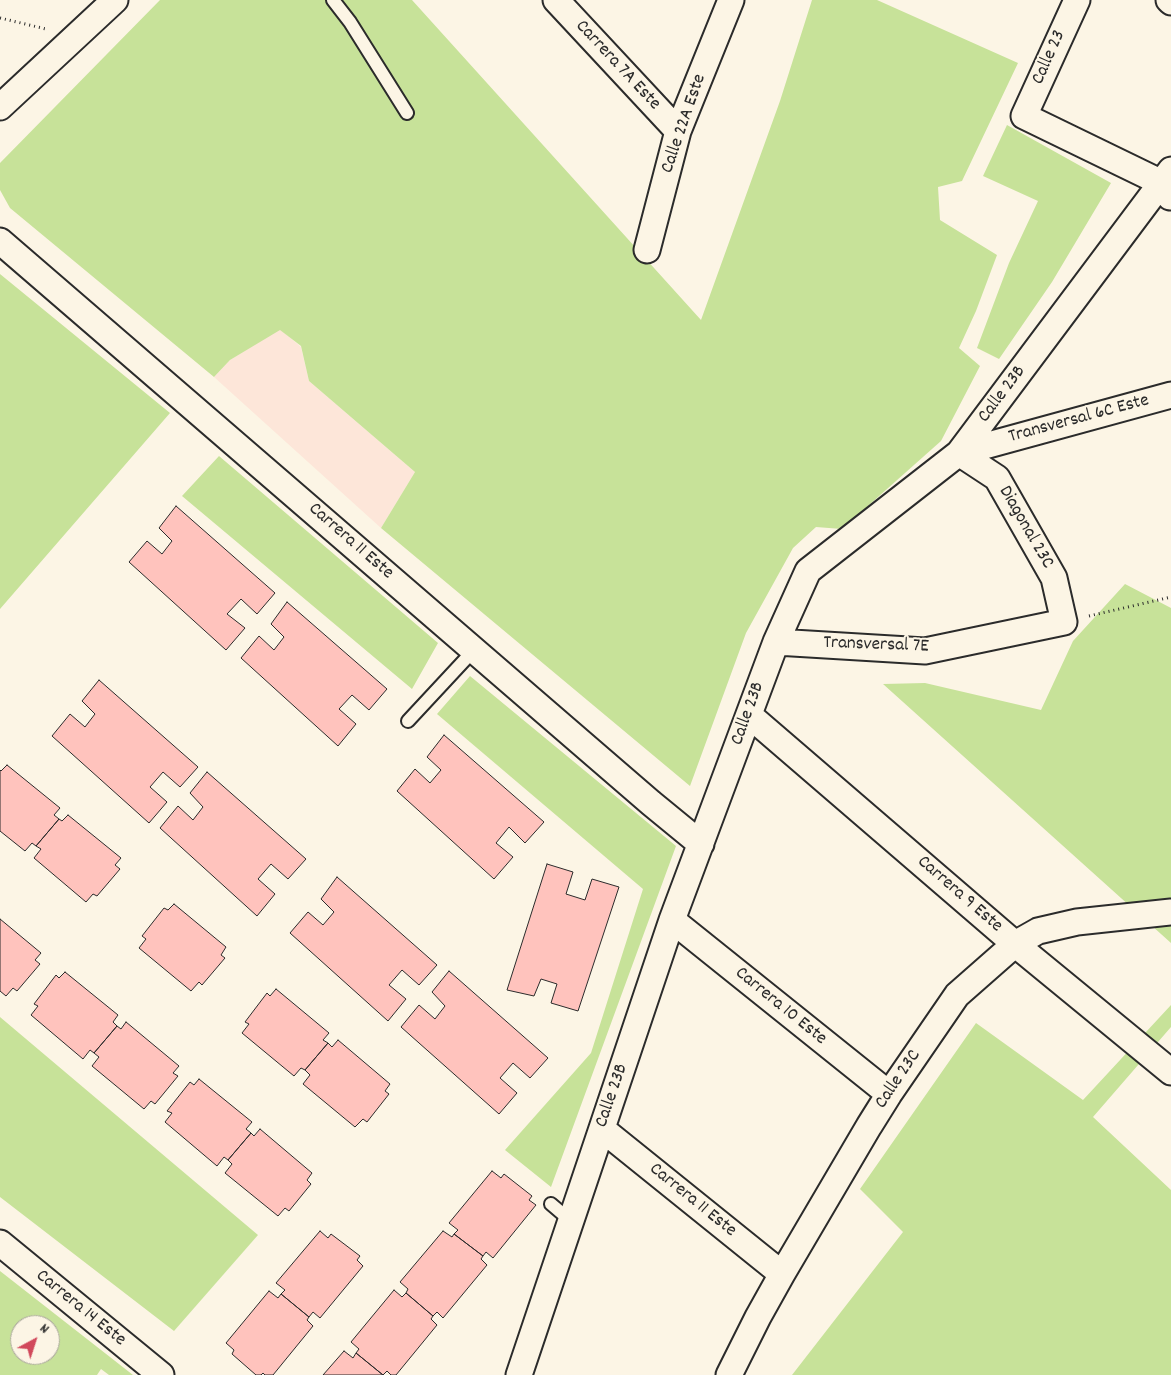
<!DOCTYPE html>
<style>
body{margin:0}
#map{position:relative;width:1171px;height:1375px;overflow:hidden;background:#fcf5e5;font-family:Dekko,sans-serif}
canvas{display:block}
.north{position:absolute;left:10px;top:1315px;width:50px;height:50px;box-sizing:border-box;background:#fcf5e5;border:1px solid #a8a49b;border-radius:50%;rotate:40deg;font-size:14px;font-weight:700;line-height:20px;text-align:center;color:#2b2b2b}
.north::after{content:'';display:block;margin:auto;width:18px;height:22px;background:#d1495b;clip-path:polygon(50% 0,100% 100%,50% 72%,0 100%)}
</style>
<div id="map">
<canvas width="1171" height="1375"></canvas>
<div class="north">N</div>
</div>
<script>
const ctx = document.querySelector('canvas').getContext('2d');
ctx.lineJoin = 'round';
function fillPath(path, color) { ctx.fillStyle = color; ctx.fill(path, 'evenodd'); }
const poly = rows => new Path2D(rows.map(r => 'M' + r).join(''));
function strokePath(path, color, width, dash) { ctx.strokeStyle = color; ctx.lineWidth = width; ctx.lineCap = dash ? 'butt' : 'round'; ctx.setLineDash(dash || []); ctx.stroke(path); }
function write(font, color, halo, rows, align = 'center') {
  ctx.font = font + ' Dekko,sans-serif'; ctx.lineWidth = 4; ctx.setLineDash([]); ctx.textBaseline = 'middle'; ctx.strokeStyle = halo; ctx.fillStyle = color; for (const [text, x, y, turn = 0] of rows) {
    ctx.save(); ctx.translate(x, y); ctx.rotate((+turn || 0) * Math.PI / 180); ctx.textAlign = isNaN(turn) ? turn : align; if (halo) ctx.strokeText(text, 0, 0); ctx.fillText(text, 0, 0); ctx.restore();
  }
}
const built = poly([
 [280,329,301,347,309,381,415,472,381,528,214,377,230,360]
]);
const green = poly([
 [160,0,412,0,701,320,780,101,812,0,877,0,1018,63,962,181,938,187,940,220,997,255,976,311,959,348,980,366,941,441,842,529,816,527,793,548,746,633,690,786,381,528,415,472,309,381,301,346,280,330,230,360,214,377,10,208,0,190,0,163],
 [1007,125,1111,183,1052,282,999,359,977,348,1009,263,1038,201,983,176],
 [0,274,170,413,0,609],
 [219,456,438,643,412,689,182,496],
 [1125,584,1171,608,1171,943,883,684,925,683,1041,710,1073,641],
 [470,676,676,846,551,1187,505,1150,591,1053,643,889,437,714],
 [1171,1005,1171,1027,1093,1117,1171,1190,1171,1375,792,1375,903,1232,860,1189,976,1023,1083,1100],
 [0,1017,258,1235,174,1331,0,1197],
 [0,1271,133,1375,109,1375,101,1369,97,1375,0,1375],
 [20,1325,50,1325,50,1355,20,1355]
]);
const building = poly([
 [176,506,275,593,257,614,241,599,227,614,245,628,226,650,129,562,147,541,162,554,172,541,159,528,176,506],
 [287,602,387,689,369,710,352,695,339,709,356,724,338,746,241,658,259,636,274,650,284,637,271,624,287,602],
 [99,680,198,767,180,787,163,772,150,787,167,802,149,823,52,736,70,714,85,727,95,714,82,701,99,680],
 [444,735,544,822,525,843,509,827,496,843,513,857,494,879,397,791,415,769,430,783,441,770,427,757,444,735],
 [7,765,60,808,54,815,59,819,36,846,32,843,25,851,0,831,0,770,1,771,7,765],
 [207,772,306,859,288,879,271,864,258,879,275,894,257,916,160,828,178,806,193,820,203,807,190,793,207,772],
 [68,815,121,858,115,865,120,869,97,896,93,894,86,902,34,858,41,849,36,846,59,819,62,821,68,815],
 [547,864,573,872,566,894,585,900,592,879,619,887,578,1011,551,1003,557,984,541,979,534,996,507,990,547,864],
 [337,877,437,965,419,985,402,970,389,985,406,999,388,1021,290,933,308,912,323,925,334,912,321,899,337,877],
 [174,904,226,947,221,955,225,958,202,985,199,982,191,991,139,948,146,939,142,936,164,908,168,910,174,904],
 [0,919,41,953,35,960,40,964,17,991,13,988,6,996,0,991,0,919],
 [449,971,548,1058,530,1078,513,1063,500,1078,517,1093,499,1114,401,1027,419,1005,435,1019,445,1006,432,992,449,971],
 [65,972,118,1015,113,1022,117,1026,94,1053,90,1050,83,1059,31,1015,38,1006,34,1004,56,975,59,978,65,972],
 [276,989,329,1033,323,1040,328,1043,305,1070,301,1068,294,1076,242,1033,249,1024,245,1022,267,993,270,996,276,989],
 [126,1022,179,1066,173,1073,178,1076,155,1104,151,1101,144,1109,92,1066,99,1057,94,1053,117,1026,121,1029,126,1022],
 [338,1040,390,1084,385,1091,389,1094,367,1122,363,1119,355,1127,303,1084,310,1075,305,1070,328,1043,332,1047,338,1040],
 [199,1079,252,1122,246,1129,251,1133,228,1160,224,1157,217,1166,165,1122,172,1113,167,1111,190,1082,194,1085,199,1079],
 [260,1129,312,1173,307,1180,311,1184,289,1211,285,1208,278,1216,225,1173,232,1164,228,1160,251,1133,254,1136,260,1129],
 [492,1171,501,1178,504,1174,532,1196,529,1200,536,1205,493,1258,486,1252,483,1256,454,1234,458,1230,449,1223,492,1171],
 [320,1231,328,1238,331,1234,360,1256,357,1260,363,1266,320,1318,313,1312,309,1317,281,1294,285,1290,276,1283,320,1231],
 [443,1231,452,1237,454,1234,483,1256,481,1259,487,1265,443,1318,437,1312,433,1316,406,1293,408,1289,400,1282,443,1231],
 [394,1290,402,1297,406,1293,433,1316,431,1319,437,1325,396,1375,391,1375,387,1371,383,1375,356,1353,359,1349,351,1342,394,1290],
 [269,1291,278,1298,281,1294,309,1317,307,1320,313,1326,273,1375,265,1375,263,1373,261,1375,256,1375,232,1354,234,1350,226,1343,269,1291],
 [344,1351,353,1358,356,1353,383,1375,323,1375,344,1351]
]);
const path = poly([
 [0,18,46,29],
 [1089,616,1171,597]
]);
const service = poly([
 [333,0,350,22,407,113],
 [408,721,474,650],
 [551,1204,571,1221]
]);
const minor = poly([
 [556,0,678,131],
 [1077,0,1024,116,1162,183,1170,197],
 [1169,0,1171,2],
 [0,107,115,0],
 [0,241,651,803,701,844],
 [647,250,678,131,731,0],
 [959,453,1171,395],
 [776,642,925,651,1064,622,1054,578,997,478,959,453],
 [749,715,1015,944,1171,1072],
 [672,920,889,1094],
 [602,1129,782,1274],
 [0,1243,161,1375],
 [519,1375,672,920,776,642,808,571,959,453,1171,170],
 [729,1375,758,1317,782,1274,869,1126,889,1094,957,995,1015,944,1038,931,1077,922,1171,912]
]);
const streetNames = [
 ["Calle 23",1050,58,-66],
 ["Carrera 7A Este",617,66,47],
 ["Calle 22A Este",685,124,-71],
 ["Calle 23B",1003,395,-53],
 ["Transversal 6C Este",1079,420,-15],
 ["Diagonal 23C",1025,528,60],
 ["Carrera 11 Este",350,542,41],
 ["Transversal 7E",876,646,2],
 ["Calle 23B",749,714,-70],
 ["Carrera 9 Este",959,895,41],
 ["Carrera 10 Este",780,1007,39],
 ["Calle 23C",899,1080,-56],
 ["Calle 23B",613,1096,-71],
 ["Carrera 11 Este",692,1201,39],
 ["Carrera 14 Este",80,1309,39]
];
fillPath(built, '#fde6d9');
fillPath(green, '#c7e299');
fillPath(building, '#ffc3bd');
strokePath(building, '#2b2b2b', 1);
strokePath(service, '#2b2b2b', 16);
strokePath(minor, '#2b2b2b', 29);
strokePath(path, '#2b2b2b', 3, [1, 4]);
strokePath(service, '#fcf5e5', 12);
strokePath(minor, '#fcf5e5', 25);
write('19px', '#2b2b2b', '#fcf5e5', streetNames);
</script>
